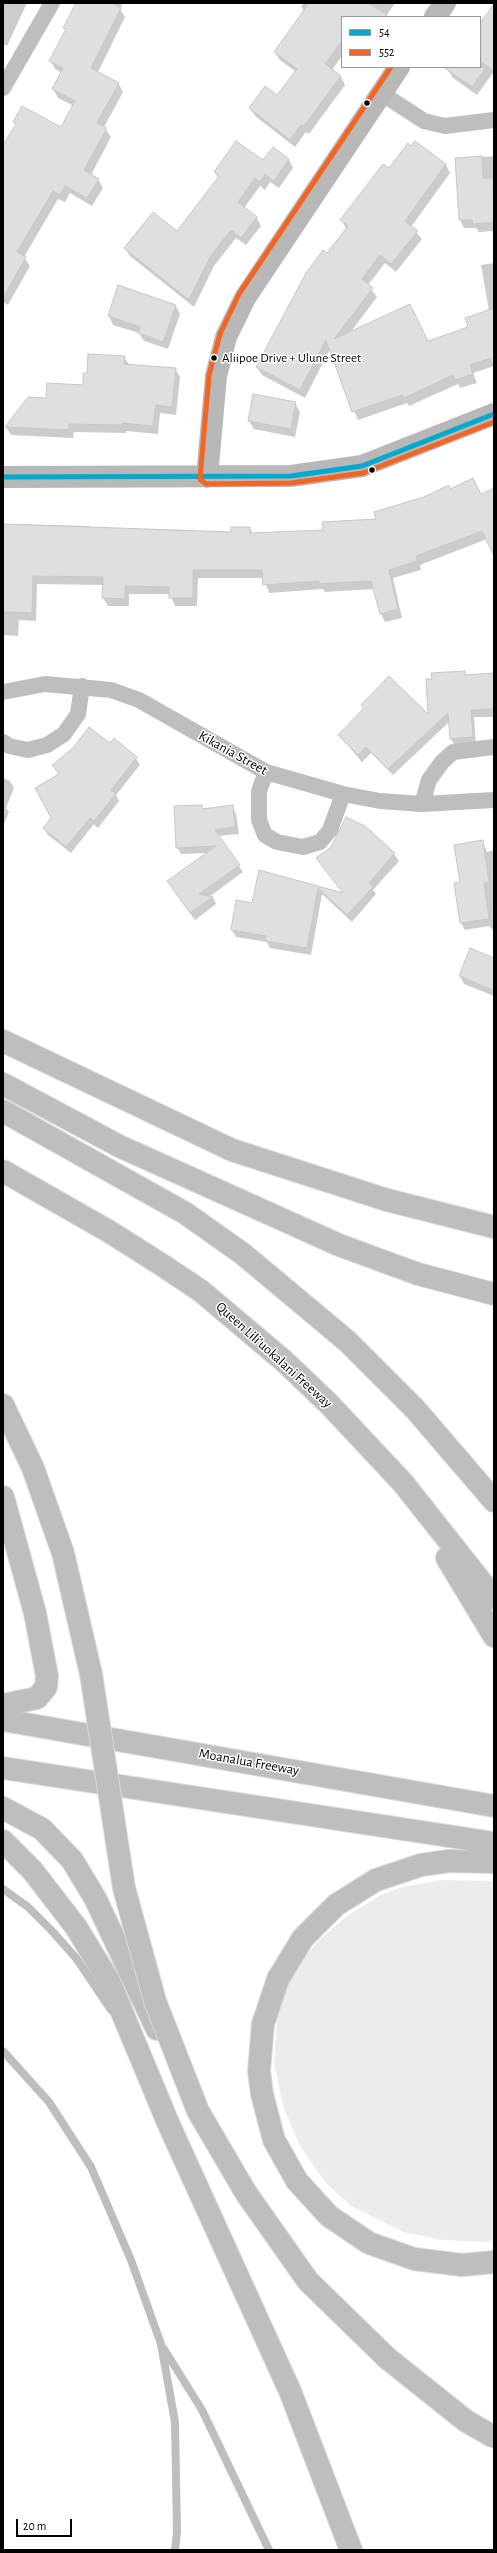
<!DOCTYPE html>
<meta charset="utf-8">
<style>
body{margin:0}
#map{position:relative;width:497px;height:2553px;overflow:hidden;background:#fff;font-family:"Alegreya Sans",sans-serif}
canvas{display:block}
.frame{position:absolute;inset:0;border:4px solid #000;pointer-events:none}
.legend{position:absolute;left:341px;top:16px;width:140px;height:52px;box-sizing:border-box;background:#fff;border:1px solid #999;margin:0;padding:5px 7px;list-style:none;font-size:12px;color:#000}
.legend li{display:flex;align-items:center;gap:8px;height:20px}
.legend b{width:20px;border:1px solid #999}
.scale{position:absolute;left:16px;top:2519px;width:56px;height:18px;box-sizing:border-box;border:2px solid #000;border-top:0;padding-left:5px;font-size:12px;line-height:14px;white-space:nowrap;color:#000;-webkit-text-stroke:3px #fff;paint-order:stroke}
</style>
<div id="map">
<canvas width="497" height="2553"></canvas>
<div class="frame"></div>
<ul class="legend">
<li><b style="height:5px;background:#00a9ce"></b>54</li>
<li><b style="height:5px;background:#f26522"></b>552</li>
</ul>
<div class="scale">20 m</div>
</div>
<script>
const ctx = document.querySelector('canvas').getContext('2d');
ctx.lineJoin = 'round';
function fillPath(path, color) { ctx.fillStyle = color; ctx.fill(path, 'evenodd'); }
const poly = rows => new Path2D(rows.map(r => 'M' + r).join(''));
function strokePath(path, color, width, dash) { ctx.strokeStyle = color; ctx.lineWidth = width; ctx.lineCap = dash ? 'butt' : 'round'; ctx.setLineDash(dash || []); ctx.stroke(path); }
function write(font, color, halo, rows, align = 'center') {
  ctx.font = font + ' "Alegreya Sans",sans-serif'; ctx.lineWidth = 3; ctx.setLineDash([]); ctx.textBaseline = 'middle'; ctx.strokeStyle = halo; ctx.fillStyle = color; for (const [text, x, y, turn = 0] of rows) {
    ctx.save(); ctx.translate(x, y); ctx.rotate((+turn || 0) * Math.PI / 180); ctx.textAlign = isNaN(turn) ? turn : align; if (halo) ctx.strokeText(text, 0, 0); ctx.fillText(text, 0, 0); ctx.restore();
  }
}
const green = poly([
 [443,1880,494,1881,494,2240,484,2242,443,2240,403,2232,351,2206,326,2183,301,2148,283,2106,274,2063,277,2020,286,1989,299,1964,319,1940,347,1916,379,1896,402,1887]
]);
const shadow = poly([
 [3,3,27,3,7,46,3,44],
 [77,3,123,3,120,9,125,17,98,72,118,83,123,92,104,127,111,137,91,175,98,179,103,188,92,206,70,193,65,202,58,199,24,257,30,266,8,305,3,302,3,147,16,125,14,122,61,128,74,106,58,98,53,89,62,73,55,69,51,61,66,31,65,28],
 [304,3,395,3,386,16,387,17,342,17,342,56,332,70,341,77,345,85,309,134,306,132,295,147,255,116,250,108,277,96,296,72,280,60,275,52,304,11,301,6],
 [494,6,494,75,492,74,477,95,453,78,448,70,450,67,480,67,480,26],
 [415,143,446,165,450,173,411,227,422,239,396,272,385,263,368,285,377,297,350,333,410,305,428,342,469,328,489,311,481,265,494,263,494,344,488,345,494,366,473,373,477,383,460,388,458,384,409,406,407,403,358,420,330,349,305,398,262,375,257,367,327,254,346,229,342,220],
 [273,149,289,160,293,168,279,188,270,182,265,190,260,186,244,208,256,217,261,226,246,245,236,238,214,266,194,307,130,256,125,248,178,233,219,178,215,173,264,162],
 [494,156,494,231,479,232,476,228,464,228,460,220,456,159],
 [119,287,176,306,180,314,168,349,144,341,139,333,113,325,109,316],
 [124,357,129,365,175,369,180,377,176,415,160,413,158,434,126,431,126,433,74,432,73,438,11,435,6,427,47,399,84,386],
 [295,403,300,412,295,437,254,429,249,421],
 [449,487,450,490,481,495,494,489,494,544,487,539,420,565,421,570,393,578,402,618,385,622,381,614,374,589,325,592,323,589,269,593,264,578,198,578,197,606,175,606,170,594,129,594,129,606,108,606,103,598,104,585,37,584,36,621,19,620,18,636,3,635,3,524,89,526,91,529,193,530,195,533,232,533,250,528,253,534,324,531,377,519],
 [464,672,467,676,494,675,494,717,474,717,476,744,455,746,451,739,449,722,393,775,371,753,362,762,339,735,364,709,362,705,429,716],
 [136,758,140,765,116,795,119,801,98,828,94,824,71,853,48,835,44,828,52,818,60,775,53,765],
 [3,778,10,781,14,788,6,808,9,812,3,826],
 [201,806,203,810,232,806,236,814,239,834,218,836,243,872,209,897,213,897,216,904,195,920,172,888,207,853,181,854,177,847],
 [364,827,394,854,399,861,373,890,376,894,352,922,322,894,311,955,270,948,267,942,236,937,232,930,253,904,260,871,344,894],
 [483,842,487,852,494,850,494,931,489,926,465,930,461,923,461,883],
 [494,960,494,996,464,984,460,976]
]);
const building = poly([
 [76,3,112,3,121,8,91,68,119,83,97,123,107,128,84,170,99,179,87,198,65,186,60,195,53,191,17,252,26,257,3,298,3,145,16,124,13,122,22,106,61,127,75,101,52,89,63,68,49,61,66,29,63,28,76,3],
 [309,3,369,3,389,17,342,17,342,41,325,64,341,76,304,126,301,125,290,140,249,108,265,86,277,95,297,69,274,52,309,3],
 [494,4,494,71,480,61,480,23,494,4],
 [443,67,486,67,472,87,443,67],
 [236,141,263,160,273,147,289,159,274,181,265,174,260,182,255,178,238,202,257,217,241,238,231,230,210,257,189,300,124,248,153,212,177,231,219,176,214,172,236,141],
 [415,141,446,164,405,221,418,231,391,264,380,255,362,279,373,288,334,339,410,304,428,341,468,327,465,318,494,308,494,357,470,365,473,374,455,380,453,375,404,398,402,395,352,412,326,340,300,390,256,367,306,273,323,250,327,253,348,226,340,220,383,164,389,168,408,143,411,146,415,141],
 [482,156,483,178,493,178,494,222,473,224,472,220,459,220,455,158,482,156],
 [118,285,176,305,163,342,138,333,140,327,108,316,118,285],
 [88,354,125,356,124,364,176,368,172,407,156,405,153,426,122,423,122,425,69,424,69,430,5,427,28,397,46,398,47,383,83,385,83,373,87,373,88,354],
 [253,394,296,402,291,429,248,421,253,394],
 [473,478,481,494,494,488,494,556,482,531,416,556,417,561,389,570,398,609,380,614,371,581,319,584,319,581,263,585,262,570,193,570,193,598,169,598,169,587,125,586,125,599,102,598,103,577,33,576,32,613,3,612,3,524,231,532,231,527,250,527,250,533,323,530,322,522,376,519,374,512,424,497,449,485,450,489,473,478],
 [465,671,465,675,494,673,494,709,471,710,473,737,450,739,448,713,388,769,366,747,358,755,338,735,364,708,361,705,389,676,428,714,426,679,432,679,431,673,465,671],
 [89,727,110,743,114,738,137,757,111,790,116,794,94,821,90,818,66,847,43,828,51,818,35,788,59,774,52,765,73,748,89,727],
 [202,805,202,809,233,805,235,827,215,830,240,865,199,894,213,897,190,913,167,881,216,846,176,848,174,806,202,805],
 [346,817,365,826,395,853,369,883,373,887,347,915,318,888,307,948,265,941,266,936,231,930,236,900,252,903,259,870,343,893,316,858,331,847,346,817],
 [483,840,489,882,484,883,489,919,460,923,454,883,460,882,454,845,483,840],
 [470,948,494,958,494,991,459,976,470,948]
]);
const lane = poly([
 [3,1889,28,1907,53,1932,76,1958,111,2010],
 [3,2051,49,2102,91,2167,131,2260,161,2344,175,2422,177,2532,175,2550],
 [164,2349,202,2410,269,2550]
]);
const street = poly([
 [3,88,52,3],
 [381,93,424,121,445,126,494,120],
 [3,692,45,684,111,690,139,700,266,772,343,794,380,801,422,804,494,800],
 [3,742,9,746,28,750,47,745,64,734,78,714,82,686],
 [266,772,259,791,259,820,265,835,277,842,303,847,320,842,330,830,343,794],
 [422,804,429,780,442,762,453,752,494,747]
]);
const secondary = poly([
 [435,17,445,3],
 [3,477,291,476,362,466,494,414],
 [207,477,216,376,226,337,245,298,399,67]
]);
const highway = poly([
 [3,1041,232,1150,387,1200,494,1227],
 [3,1084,119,1146,339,1245,418,1274,494,1294],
 [3,1111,185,1213,243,1254,347,1341,415,1409,494,1501],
 [3,1171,110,1232,162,1265,201,1291,284,1361,329,1404,403,1483,494,1598],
 [3,1405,33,1468,63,1553,91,1674],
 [3,1497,35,1613,47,1676,46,1687,37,1698,3,1705],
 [447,1558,494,1636],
 [3,1720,494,1806],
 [3,1768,494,1843],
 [3,1808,42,1829,72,1860,95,1898,157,2029],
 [3,1841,32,1870,76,1927,109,1981,169,2125,290,2391,351,2550],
 [494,1862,449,1861,421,1865,376,1880,336,1905,303,1938,278,1979,263,2024,259,2071,262,2094,274,2140,297,2181,329,2216,369,2243,414,2259,462,2265,494,2262]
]);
const highwayBridge = poly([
 [91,1674,124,1888,155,2001,198,2111,246,2193,308,2281,387,2358,466,2421,494,2437]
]);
const bus1 = poly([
 [3,477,291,476,362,466,494,414]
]);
const bus2 = poly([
 [391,67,239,294,220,334,209,375,200,479,206,484,291,483,363,473,494,422]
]);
const markers = [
 [367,103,3.5,"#000"],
 [214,358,3.5,"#000"],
 [372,470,3.5,"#000"]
];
const busNames = [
 ["Aliipoe Drive + Ulune Street",222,358]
];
const streetNames = [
 ["Kikania Street",233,753,29],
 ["Queen Liliʻuokalani Freeway",274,1355,42],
 ["Moanalua Freeway",249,1762,10]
];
fillPath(green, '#ececec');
fillPath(shadow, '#0003');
fillPath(building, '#dfdfdf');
strokePath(building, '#c7c7c7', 1);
strokePath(highway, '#dbdbdb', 24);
strokePath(lane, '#bebebe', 8);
strokePath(street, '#bebebe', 16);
strokePath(secondary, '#b8b8b8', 22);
strokePath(highway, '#bebebe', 22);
strokePath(highwayBridge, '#dbdbdb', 24, []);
strokePath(highwayBridge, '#bebebe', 22);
strokePath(bus1, '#00a9ce', 5);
strokePath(bus2, '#f26522', 5);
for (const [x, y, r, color] of markers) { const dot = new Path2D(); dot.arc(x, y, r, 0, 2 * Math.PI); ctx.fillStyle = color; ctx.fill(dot); strokePath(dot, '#fff', 1.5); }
write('13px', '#000', '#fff', busNames, 'left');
write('14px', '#000', '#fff', streetNames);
</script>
